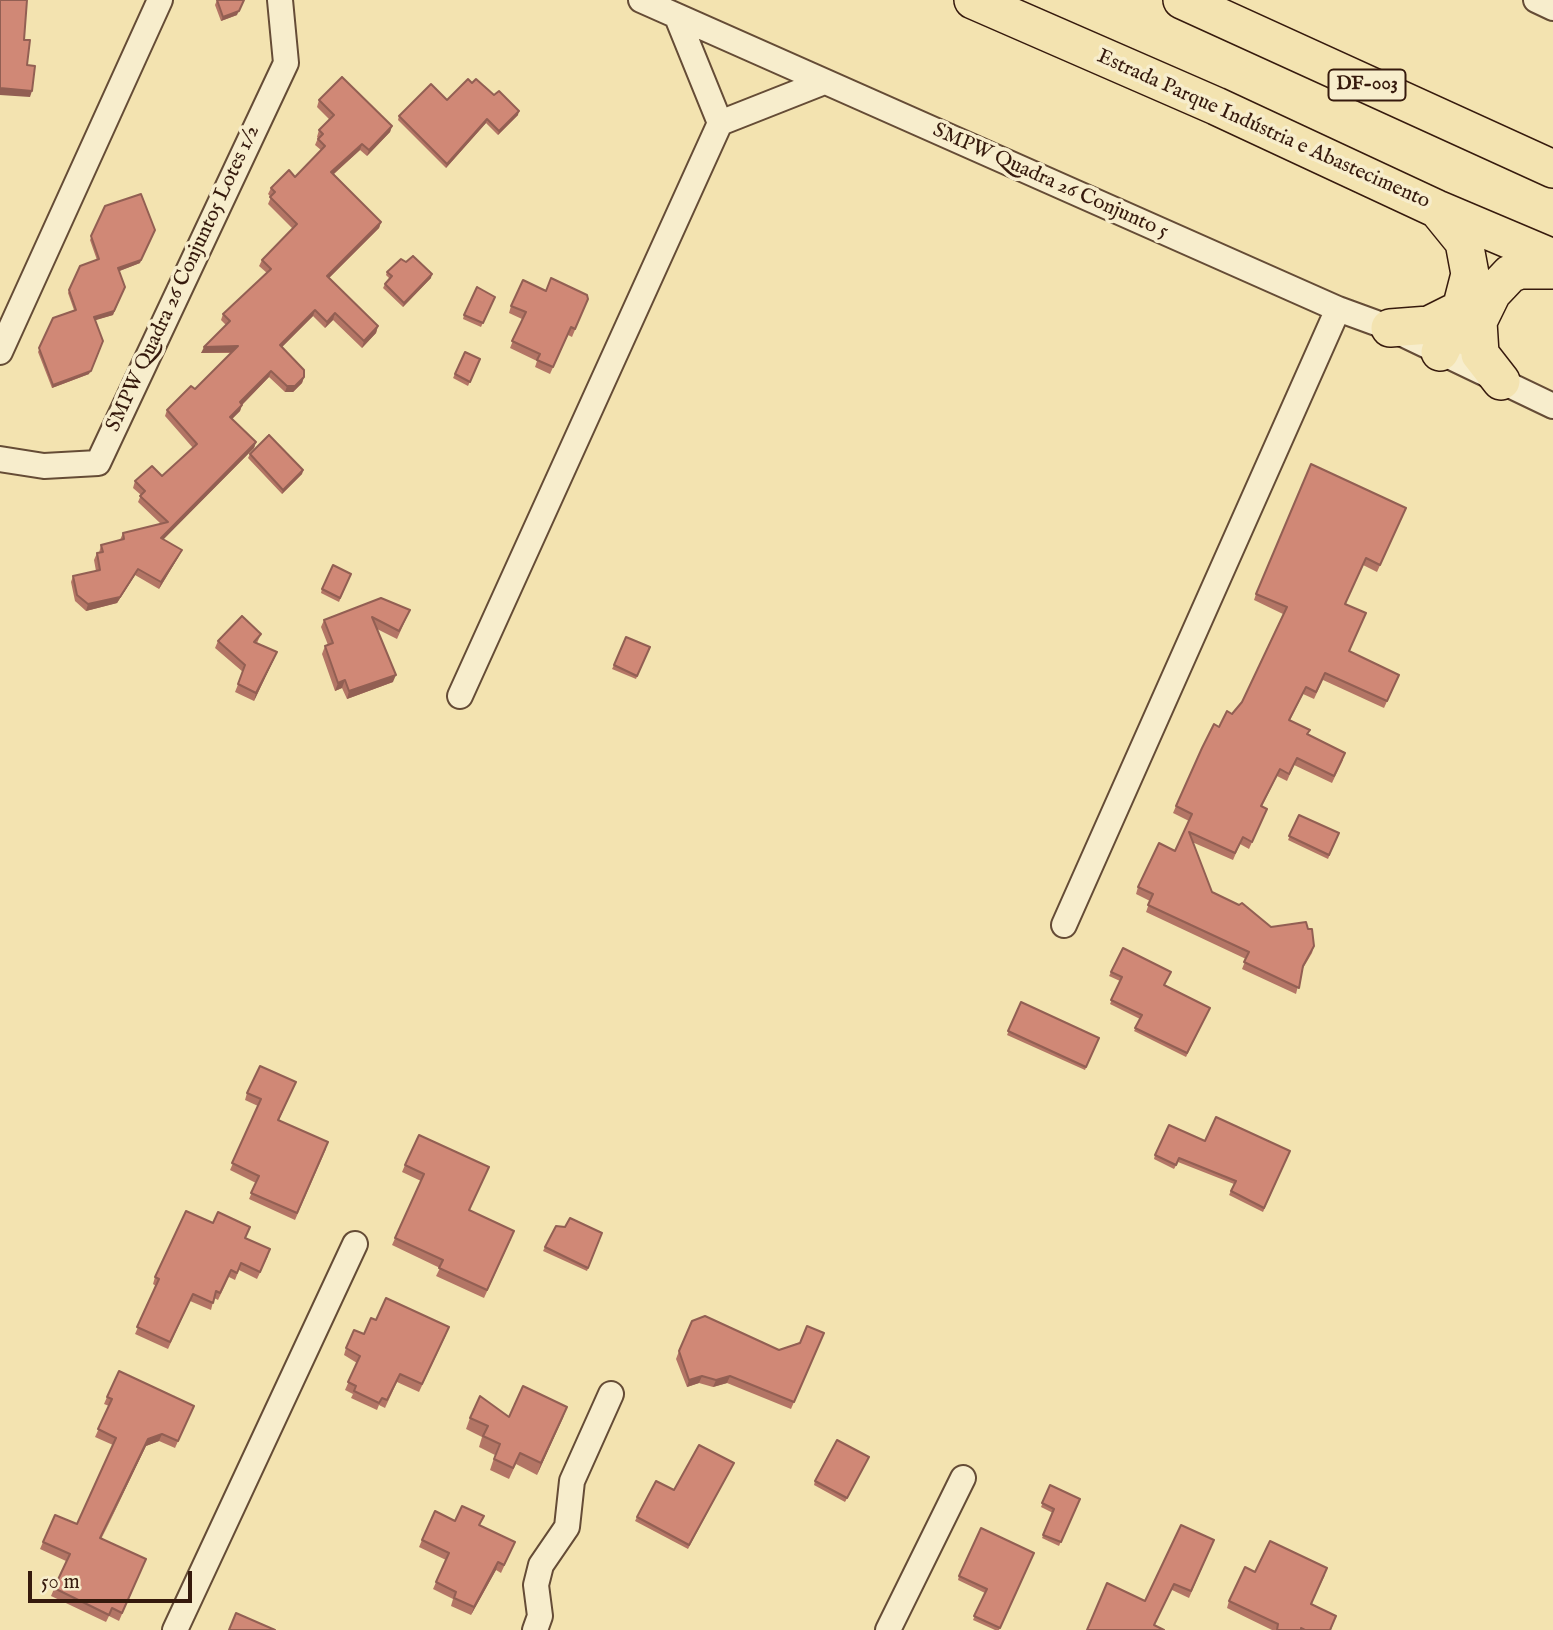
<!DOCTYPE html>
<meta charset="utf-8">
<style>
body{margin:0}
#map{position:relative;width:1553px;height:1630px;overflow:hidden;background:#f3e3b0;font-family:"IM FELL English",serif}
canvas{display:block}
.scale{position:absolute;left:28px;top:1571px;width:164px;height:32px;box-sizing:border-box;border:4px solid #361a0d;border-top:0;padding-left:9px;font-size:21px;line-height:24px;white-space:nowrap;color:#361a0d;-webkit-text-stroke:5px #f7edcc;paint-order:stroke}
</style>
<div id="map">
<canvas width="1553" height="1630"></canvas>
<div class="scale">50 m</div>
</div>
<script>
const ctx = document.querySelector('canvas').getContext('2d');
ctx.lineJoin = 'round';
const poly = rows => new Path2D(rows.map(r => 'M' + r).join(''));
function strokePath(path, color, width, dash) { ctx.strokeStyle = color; ctx.lineWidth = width; ctx.lineCap = dash ? 'butt' : 'round'; ctx.setLineDash(dash || []); ctx.stroke(path); }
function fillPath(path, color) { ctx.fillStyle = color; ctx.fill(path, 'evenodd'); }
function write(font, color, halo, rows, align = 'center') {
  ctx.font = font + ' "IM FELL English",serif'; ctx.lineWidth = 7; ctx.setLineDash([]); ctx.textBaseline = 'middle'; ctx.strokeStyle = halo; ctx.fillStyle = color; for (const [text, x, y, turn = 0] of rows) {
    ctx.save(); ctx.translate(x, y); ctx.rotate((+turn || 0) * Math.PI / 180); ctx.textAlign = isNaN(turn) ? turn : align; if (halo) ctx.strokeText(text, 0, 0); ctx.fillText(text, 0, 0); ctx.restore();
  }
}
const minor = poly([
 [641,0,1338,309,1390,328,1553,406],
 [1536,0,1553,8],
 [677,17,720,123],
 [0,352,160,0],
 [0,459,44,466,98,463,286,63,280,0],
 [460,696,720,123,824,82],
 [1064,925,1338,309],
 [175,1630,355,1244],
 [535,1630,540,1616,536,1585,541,1565,567,1527,572,1481,611,1394],
 [888,1630,963,1478]
]);
const highway = poly([
 [973,0,1216,106,1437,209,1553,258],
 [1182,0,1553,169],
 [1438,210,1464,242,1470,274,1461,309,1440,352],
 [1478,322,1480,354,1501,381],
 [1390,328,1429,325,1461,309],
 [1470,338,1492,293,1510,274,1520,270,1553,270]
]);
const wall = poly([
 [217,0,237,15,221,21,215,5],
 [472,83,494,95,518,115,498,135,486,123,446,168,398,120,399,116,447,100],
 [319,100,392,126,390,132,367,156,360,150,334,174,381,222,379,228,329,278,378,326,376,333,362,348,333,320,325,328,313,316,282,347,304,377,302,383,293,392,285,392,269,377,242,405,240,411,232,419,256,442,254,448,163,539,179,556,159,589,135,575,117,603,86,611,75,601,71,582,73,576,96,571,94,560,97,553,99,553,101,545,120,540,123,533,161,524,138,502,141,495,133,488,135,481,162,476,193,448,165,416,167,410,195,389,232,353,201,353,226,325,221,320,223,314,267,273,259,266,262,260,293,229,268,204,271,197,268,194,271,188,295,177,321,150,315,145,318,138,317,137,319,130,330,120,317,107],
 [105,206,140,263,119,271,113,315,95,320,89,374,52,388,38,352,53,318,74,310,68,293,80,266,97,260,90,240],
 [387,272,431,278,403,307,383,288,385,284,390,279,386,275],
 [546,291,588,299,572,337,568,335,550,374,535,367,537,361,510,348,522,319,509,313,511,306],
 [495,297,481,327,463,319,464,315],
 [465,352,480,359,468,386,453,378],
 [250,454,303,470,302,474,282,494,248,458],
 [1406,508,1377,572,1363,565,1345,604,1366,613,1349,652,1399,675,1384,708,1323,680,1314,699,1303,694,1290,720,1308,735,1343,760,1332,783,1294,765,1287,781,1277,776,1262,806,1267,809,1249,849,1240,844,1233,860,1192,842,1212,892,1271,927,1308,929,1314,946,1312,953,1302,970,1296,994,1242,969,1246,959,1146,912,1150,901,1136,894,1138,887,1175,851,1189,821,1173,813,1176,806,1219,727,1242,702,1283,614,1254,600,1256,594],
 [351,574,339,602,321,593,322,589],
 [410,610,397,639,377,629,393,682,347,699,342,688,335,691,322,654,325,646,328,645,321,627,324,620],
 [261,634,257,643,274,659,254,701,235,692,243,672,215,648,218,641],
 [650,647,636,679,612,669,614,665],
 [1299,815,1339,833,1328,859,1288,840],
 [1111,972,1165,985,1210,1008,1186,1057,1134,1031,1140,1019,1110,1004,1120,981,1109,976],
 [1021,1002,1099,1038,1085,1070,1007,1035],
 [296,1082,279,1120,326,1149,295,1220,249,1199,256,1183,230,1170,258,1106,245,1100,247,1093],
 [1205,1141,1290,1151,1263,1212,1229,1195,1234,1184,1178,1162,1174,1169,1154,1159,1155,1155],
 [405,1165,486,1174,469,1210,511,1239,484,1298,436,1276,440,1268,392,1245,421,1181,402,1172],
 [602,1233,587,1271,543,1251,545,1247],
 [246,1238,268,1256,257,1279,239,1270,235,1280,229,1277,218,1300,214,1298,211,1310,190,1301,168,1349,135,1334,156,1286,153,1284,155,1277],
 [376,1320,446,1335,419,1392,397,1382,385,1408,379,1405,377,1410,351,1398,353,1394,345,1390,357,1363,344,1355,346,1348,364,1334],
 [824,1333,791,1409,727,1383,713,1387,699,1383,687,1387,676,1359,679,1351,779,1350],
 [107,1397,194,1406,175,1448,159,1441,146,1446,101,1539,146,1559,119,1621,109,1616,106,1622,51,1596,66,1561,40,1549,43,1542,77,1524,113,1445,95,1437,109,1406,104,1404],
 [567,1407,537,1475,516,1464,509,1479,490,1470,495,1455,479,1447,482,1437,466,1429,470,1418,509,1417],
 [869,1457,845,1502,814,1485,815,1481],
 [734,1463,688,1549,635,1521,637,1517,674,1490],
 [1050,1485,1080,1499,1059,1546,1042,1538,1053,1513,1041,1507],
 [455,1521,480,1526,512,1549,501,1573,496,1570,471,1615,451,1606,453,1599,433,1589,446,1560,419,1547,422,1540],
 [1214,1540,1189,1598,1172,1590,1087,1630,1145,1601],
 [1034,1553,999,1630,995,1630,973,1620,985,1593,958,1580,959,1576],
 [1255,1572,1325,1575,1311,1604,1336,1616,1331,1630,1272,1630,1227,1608,1229,1601]
]);
const shadedWall = poly([
 [244,0,237,15,221,21,223,17],
 [0,88,32,91,30,97,0,95],
 [519,111,518,115,498,135,499,131],
 [487,119,486,123,446,168,447,164],
 [392,126,390,132,367,156,369,150],
 [362,144,360,150,329,178,331,172],
 [381,222,379,228,325,282,327,276],
 [155,230,140,263,117,272,118,268],
 [432,274,431,278,403,307,404,303],
 [125,287,113,315,93,321,94,317],
 [315,310,313,316,278,351,280,345],
 [335,313,333,320,325,328,327,322],
 [378,326,376,333,362,348,364,341],
 [103,341,89,374,52,388,53,385],
 [238,346,236,352,201,353,204,347],
 [271,371,269,377,238,409,240,402],
 [304,377,302,383,293,392,285,392,287,386],
 [242,405,240,411,228,423,230,417],
 [256,442,254,448,159,544,161,538],
 [303,470,302,474,282,494,283,490],
 [182,550,179,556,159,589,161,582],
 [138,569,135,575,117,603,86,611,88,604],
 [277,652,274,659,254,701,256,693],
 [396,675,393,682,347,699,349,691],
 [345,680,342,688,335,691,338,683],
 [702,1376,699,1383,687,1387,689,1380],
 [730,1376,727,1383,713,1387,716,1380],
 [567,1407,563,1418,537,1475,541,1463],
 [162,1434,159,1441,146,1446,98,1546,148,1439],
 [498,1562,496,1570,471,1615,474,1607]
]);
const building = poly([
 [0,0,27,0,24,40,30,40,27,65,35,66,32,91,0,88,0,0],
 [217,0,244,0,239,11,223,17,217,0],
 [342,77,392,126,369,150,362,144,331,172,381,222,327,276,378,326,364,341,335,313,327,322,315,310,280,345,304,370,304,377,295,386,287,386,271,371,240,402,242,405,230,417,256,442,161,538,182,550,161,582,138,569,120,597,88,604,77,595,73,576,100,570,97,553,103,552,101,545,124,539,123,533,168,522,140,496,145,491,135,481,152,466,162,476,197,444,167,410,191,386,195,389,238,346,204,347,230,321,223,314,271,269,262,260,297,224,270,197,275,192,271,188,289,170,295,177,325,146,318,139,323,134,319,130,334,115,319,100,342,77],
 [468,79,472,83,476,79,494,95,499,91,519,111,499,131,487,119,447,164,399,116,431,84,447,100,468,79],
 [141,194,155,230,141,260,118,268,125,287,114,311,94,317,103,341,91,371,53,385,39,348,53,318,76,310,69,290,80,266,99,259,91,236,105,206,141,194],
 [413,256,432,274,404,303,385,284,392,276,387,272,401,259,406,262,413,256],
 [551,278,587,295,588,299,575,329,571,327,553,367,537,360,540,354,512,341,526,312,511,306,523,280,546,291,551,278],
 [477,287,495,297,483,323,464,315,477,287],
 [465,352,480,359,470,382,455,374,465,352],
 [269,435,303,470,283,490,250,454,269,435],
 [1311,464,1406,508,1380,565,1366,558,1345,604,1366,613,1349,651,1399,675,1387,701,1325,673,1316,692,1306,687,1289,720,1310,730,1307,734,1345,753,1334,776,1297,758,1289,774,1280,769,1261,806,1267,809,1252,842,1243,837,1235,853,1189,832,1212,892,1239,905,1242,903,1271,927,1306,922,1308,929,1312,929,1314,946,1303,966,1299,988,1244,962,1249,952,1148,905,1153,894,1138,887,1159,843,1175,851,1192,814,1176,806,1202,748,1214,724,1219,727,1227,711,1232,714,1242,702,1287,607,1256,594,1311,464],
 [333,565,351,574,340,598,322,589,333,565],
 [381,598,410,610,399,631,372,617,396,675,349,691,345,680,338,683,325,646,333,643,324,620,381,598],
 [242,616,261,634,254,642,277,652,256,693,238,684,245,665,218,641,242,616],
 [626,637,650,647,637,676,614,665,626,637],
 [1299,815,1339,833,1329,855,1289,836,1299,815],
 [1123,948,1171,972,1164,985,1210,1008,1187,1053,1135,1028,1142,1015,1111,1000,1122,977,1111,972,1123,948],
 [1021,1002,1099,1038,1086,1067,1008,1031,1021,1002],
 [260,1066,296,1082,278,1120,328,1142,297,1213,251,1193,259,1176,232,1163,261,1099,247,1093,260,1066],
 [1216,1117,1290,1151,1264,1208,1231,1191,1236,1181,1179,1158,1176,1165,1155,1155,1169,1125,1205,1141,1216,1117],
 [419,1135,489,1167,469,1210,514,1231,487,1290,439,1268,443,1260,395,1238,424,1174,405,1165,419,1135],
 [186,1211,213,1223,218,1212,250,1227,245,1238,270,1249,260,1272,241,1263,237,1273,231,1270,220,1293,216,1291,213,1303,193,1294,170,1342,137,1327,159,1279,155,1277,186,1211],
 [570,1218,602,1233,588,1268,545,1247,556,1226,565,1227,570,1218],
 [386,1298,449,1327,422,1384,400,1374,387,1400,382,1398,379,1403,354,1391,356,1386,348,1382,360,1356,346,1348,354,1330,364,1334,371,1318,376,1320,386,1298],
 [705,1316,779,1350,800,1343,807,1326,824,1333,794,1402,730,1376,716,1380,702,1376,689,1380,679,1351,692,1321,705,1316],
 [119,1371,194,1406,178,1441,162,1434,148,1439,100,1538,146,1559,122,1613,112,1608,109,1615,54,1588,70,1554,43,1542,55,1515,77,1524,116,1438,98,1429,112,1399,107,1397,119,1371],
 [523,1386,567,1407,541,1463,520,1453,513,1468,494,1459,500,1444,483,1436,488,1426,470,1418,480,1396,509,1417,523,1386],
 [837,1440,869,1457,847,1498,815,1481,837,1440],
 [699,1445,734,1463,689,1545,637,1517,656,1481,674,1490,699,1445],
 [1050,1485,1080,1499,1061,1542,1043,1535,1054,1509,1042,1503,1050,1485],
 [462,1506,484,1516,479,1525,515,1542,504,1565,498,1562,474,1607,454,1598,456,1592,436,1582,449,1553,422,1540,435,1511,455,1521,462,1506],
 [1181,1525,1214,1540,1191,1591,1174,1584,1154,1625,1164,1630,1087,1630,1107,1583,1145,1601,1181,1525],
 [981,1528,1034,1553,1000,1628,974,1616,987,1589,959,1576,981,1528],
 [1270,1541,1327,1568,1311,1604,1336,1616,1330,1630,1305,1630,1301,1628,1301,1630,1277,1630,1278,1624,1229,1601,1245,1567,1255,1572,1270,1541],
 [236,1613,275,1630,229,1630,236,1613]
]);
const shields = [
 [1367,85,77]
];
const shieldNames = [
 ["DF-003",1367,85]
];
const streetNames = [
 ["Estrada Parque Indústria e Abastecimento",1263,130,24],
 ["SMPW Quadra 26 Conjunto 5",1050,182,24],
 ["SMPW Quadra 26 Conjunto5 Lotes 1/2",184,279,-65]
];
strokePath(minor, '#654c36', 28);
strokePath(highway, '#361a0d', 40);
strokePath(minor, '#f7edcc', 24);
strokePath(highway, '#f3e3b0', 37);
fillPath(wall, '#b37565');
fillPath(shadedWall, '#925f53');
fillPath(building, '#d08876');
strokePath(building, '#925f53', 2);
for (const [x, y, w] of shields) { const box = new Path2D(); box.roundRect(x - w / 2, y - 15.5, w, 31, 5); ctx.fillStyle = '#f7edcc'; ctx.fill(box); strokePath(box, '#361a0d', 2); }
write('bold 19px', '#361a0d', null, shieldNames);
write('21px', '#361a0d', '#f7edcc', streetNames);
</script>
